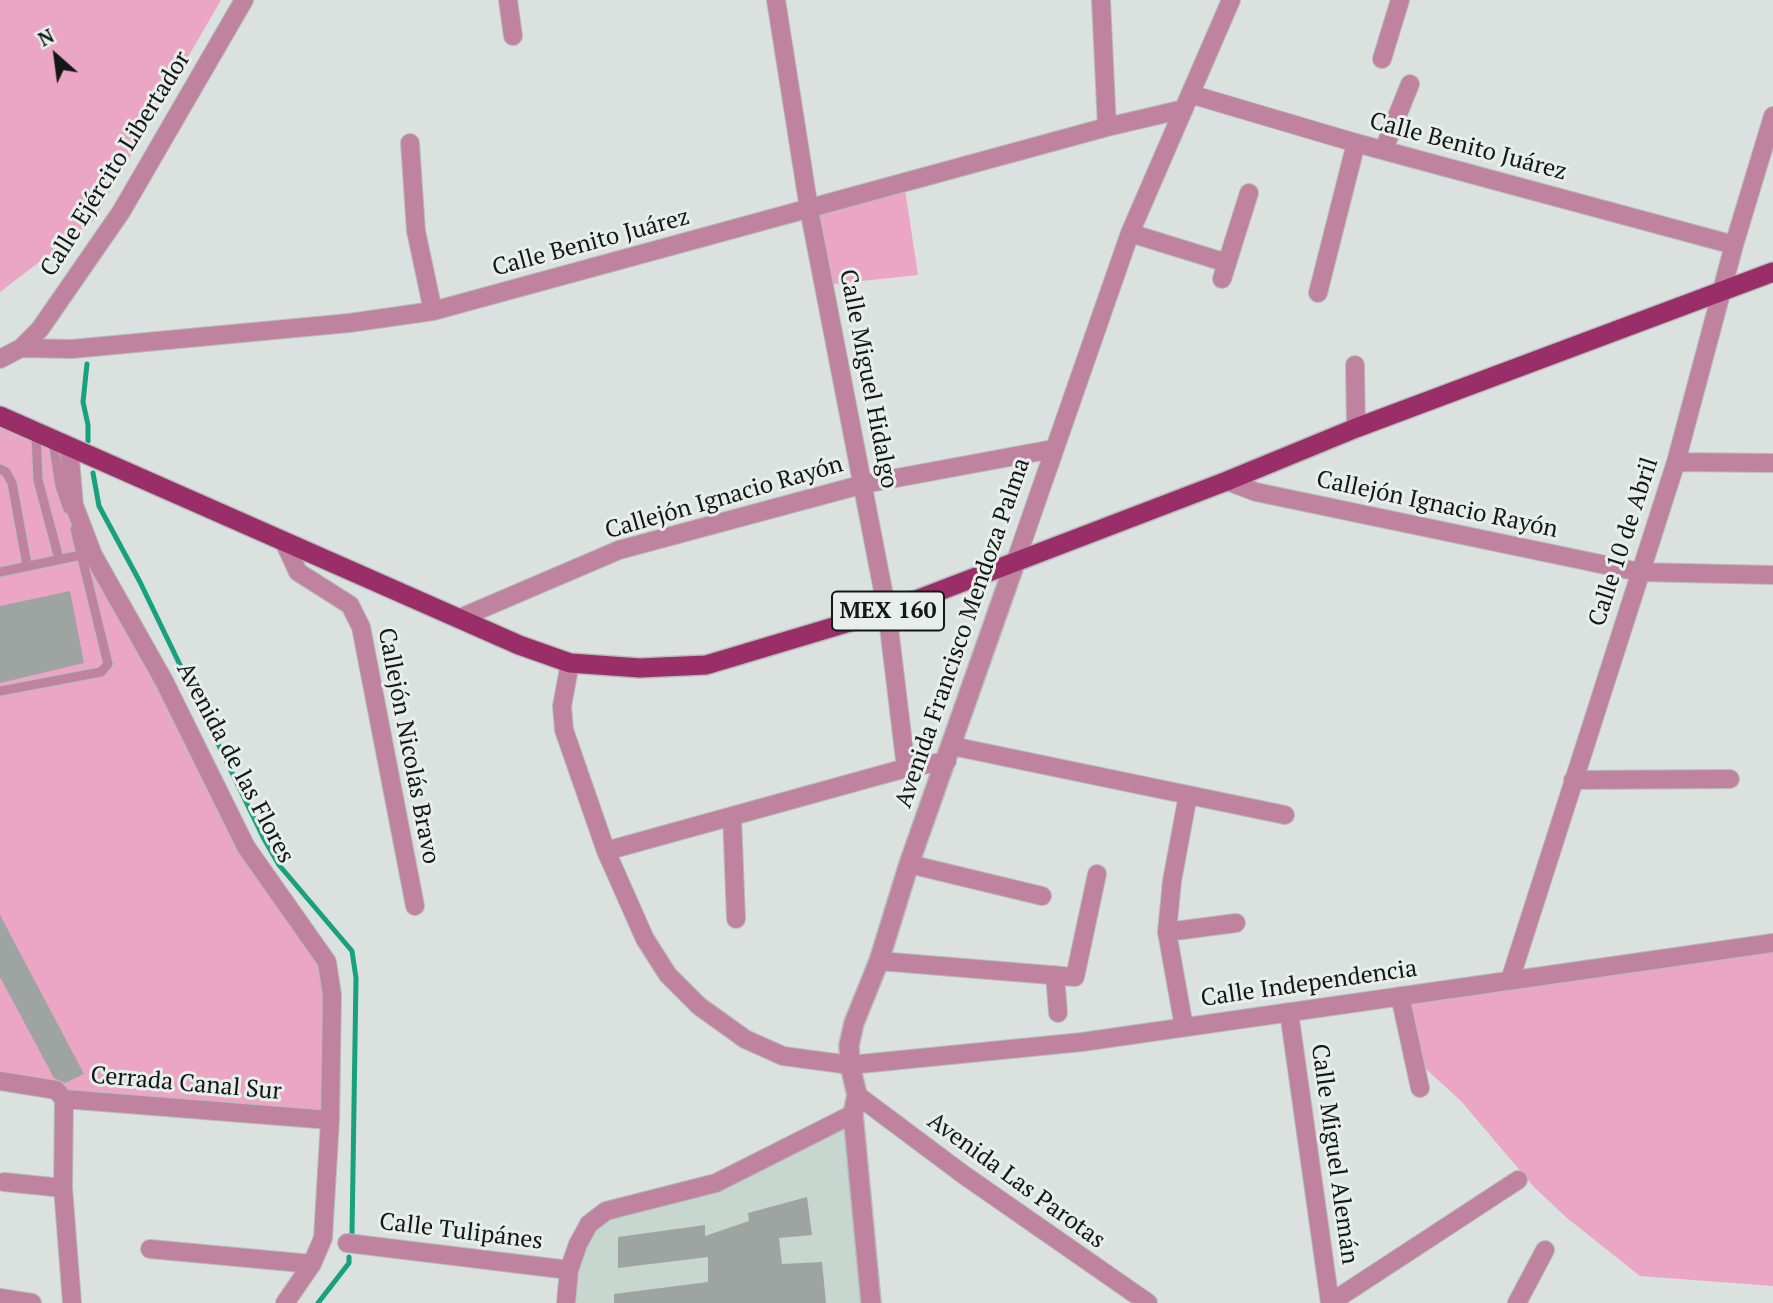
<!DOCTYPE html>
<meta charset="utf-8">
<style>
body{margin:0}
#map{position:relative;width:1773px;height:1303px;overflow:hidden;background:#dae1de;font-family:"PT Serif",serif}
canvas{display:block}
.north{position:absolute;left:21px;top:21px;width:70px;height:70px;-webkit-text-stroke:5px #e7eeeb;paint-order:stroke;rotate:332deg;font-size:19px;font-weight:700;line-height:28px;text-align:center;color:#141716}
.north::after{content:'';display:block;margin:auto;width:24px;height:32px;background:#141716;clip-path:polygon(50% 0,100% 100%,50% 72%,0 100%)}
</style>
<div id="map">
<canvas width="1773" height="1303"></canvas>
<div class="north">N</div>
</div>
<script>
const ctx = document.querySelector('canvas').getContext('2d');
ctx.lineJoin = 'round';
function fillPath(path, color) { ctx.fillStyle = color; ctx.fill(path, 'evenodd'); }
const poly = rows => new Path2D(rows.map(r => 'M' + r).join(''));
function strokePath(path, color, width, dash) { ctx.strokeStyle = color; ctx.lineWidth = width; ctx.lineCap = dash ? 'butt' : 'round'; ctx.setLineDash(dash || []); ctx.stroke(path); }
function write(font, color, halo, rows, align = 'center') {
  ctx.font = font + ' "PT Serif",serif'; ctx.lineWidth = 6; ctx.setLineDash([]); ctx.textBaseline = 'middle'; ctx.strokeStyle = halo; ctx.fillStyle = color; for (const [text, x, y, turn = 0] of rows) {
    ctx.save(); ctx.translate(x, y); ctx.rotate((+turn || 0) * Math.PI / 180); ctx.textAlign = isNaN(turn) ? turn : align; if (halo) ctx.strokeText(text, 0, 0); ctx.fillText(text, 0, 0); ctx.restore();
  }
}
const built = poly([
 [853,1114,871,1303,566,1303,589,1224,716,1183]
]);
const green = poly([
 [0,0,221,0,93,221,0,292],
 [904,183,918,275,824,285,809,209],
 [0,416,69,448,74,505,246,847,327,962,330,1120,64,1099,0,1081],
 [1773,943,1773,1286,1640,1276,1567,1218,1534,1187,1461,1101,1426,1069,1400,996]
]);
const stream = poly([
 [87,364,83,402,88,425,88,441],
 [93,473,99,506,140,582,263,837,279,865,352,951,356,978,352,1233],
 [318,1303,349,1263,349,1257]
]);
const building = poly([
 [70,591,84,663,0,683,0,606],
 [0,915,84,1074,65,1083,54,1078,0,977],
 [807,1197,812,1235,779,1238,782,1264,822,1262,826,1303,614,1303,614,1294,708,1282,708,1257,618,1268,618,1237,705,1225,705,1236,749,1221,748,1213]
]);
const service = poly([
 [36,434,38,480,59,559],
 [53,441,60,486,68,509],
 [0,469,6,472,12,483,27,565],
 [0,572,81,555],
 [0,691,101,672,108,664,75,529]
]);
const minor = poly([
 [508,0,513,36],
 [776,0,809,209,887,611,906,768],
 [1101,0,1107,127],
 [1382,59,1400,0],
 [1190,94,1356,143,1734,245],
 [410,143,416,231,433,311],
 [1384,149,1410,84],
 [1130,233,1227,263],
 [1222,279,1249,193],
 [1318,293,1356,143],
 [21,348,40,329,121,212,244,0],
 [0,359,21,348,72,349,349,323,433,311,1107,127,1184,109],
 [1355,365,1356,428],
 [69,448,74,505,93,555,164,681,246,847,327,962,332,995,330,1120,323,1238,312,1264,285,1303],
 [1676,462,1773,463],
 [1227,481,1256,492,1639,572,1773,575],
 [285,544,298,572,350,605,361,627,415,906],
 [1016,560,1130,233,1231,0],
 [460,618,619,550,864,484,1053,449],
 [570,663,562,706,564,730,606,851,645,939,668,975,699,1006,745,1039,783,1056,850,1065,1082,1042,1773,943],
 [952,746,1285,815],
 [1573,780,1730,779],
 [732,816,736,919],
 [606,851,906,768,947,761],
 [909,864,1042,896],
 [1167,932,1236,923],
 [879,961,1075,977,1097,874],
 [1055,975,1058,1013],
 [1510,980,1676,462,1734,245,1773,116],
 [1400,996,1420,1088],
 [1289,1012,1330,1303],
 [1184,1027,1167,932,1172,881,1188,795],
 [0,1081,56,1090,64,1099,330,1120],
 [857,1095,964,1175,1148,1303],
 [64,1099,63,1188,72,1303],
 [4,1182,63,1188],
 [347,1243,569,1270],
 [150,1249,312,1264],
 [0,1298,32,1303],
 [566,1303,569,1270,578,1244,589,1224,606,1211,716,1183,853,1114],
 [1330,1303,1518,1180],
 [1517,1303,1545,1250]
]);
const tertiary = poly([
 [871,1303,853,1114,857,1095,850,1065,849,1045,854,1023,879,961,909,864,1016,560]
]);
const primary = poly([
 [0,416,519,645,570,663,640,668,706,665,887,611,1227,481,1356,428,1773,272]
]);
const shields = [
 [888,611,112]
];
const shieldNames = [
 ["MEX 160",888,611]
];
const streetNames = [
 ["Calle Benito Juárez",1468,147,15],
 ["Calle Ejército Libertador",116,164,-58],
 ["Calle Benito Juárez",591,243,-15],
 ["Calle Miguel Hidalgo",868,379,79],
 ["Callejón Ignacio Rayón",724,498,-16],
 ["Callejón Ignacio Rayón",1437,505,12],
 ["Calle 10 de Abril",1624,542,-72],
 ["Avenida Francisco Mendoza Palma",963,633,-71],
 ["Callejón Nicolás Bravo",408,746,79],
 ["Avenida de las Flores",235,763,62],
 ["Calle Independencia",1309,984,-8],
 ["Cerrada Canal Sur",186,1084,5],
 ["Calle Miguel Alemán",1334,1154,82],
 ["Avenida Las Parotas",1016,1181,36],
 ["Calle Tulipánes",461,1232,7]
];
fillPath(built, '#c7d7d0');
fillPath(green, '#eaa6c4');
strokePath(stream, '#17a17f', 5);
fillPath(building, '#9da4a1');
strokePath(service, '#b6bdba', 11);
strokePath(minor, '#b6bdba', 20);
strokePath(tertiary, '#b6bdba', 22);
strokePath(primary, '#b6bdba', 22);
strokePath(service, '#bf839f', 9);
strokePath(minor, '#bf839f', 18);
strokePath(tertiary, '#bf839f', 19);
strokePath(primary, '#992e69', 19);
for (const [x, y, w] of shields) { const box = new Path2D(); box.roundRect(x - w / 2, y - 19.5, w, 39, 5); ctx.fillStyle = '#e7eeeb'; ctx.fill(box); strokePath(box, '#141716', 2); }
write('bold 23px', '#141716', null, shieldNames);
write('24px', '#141716', '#e7eeeb', streetNames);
</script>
